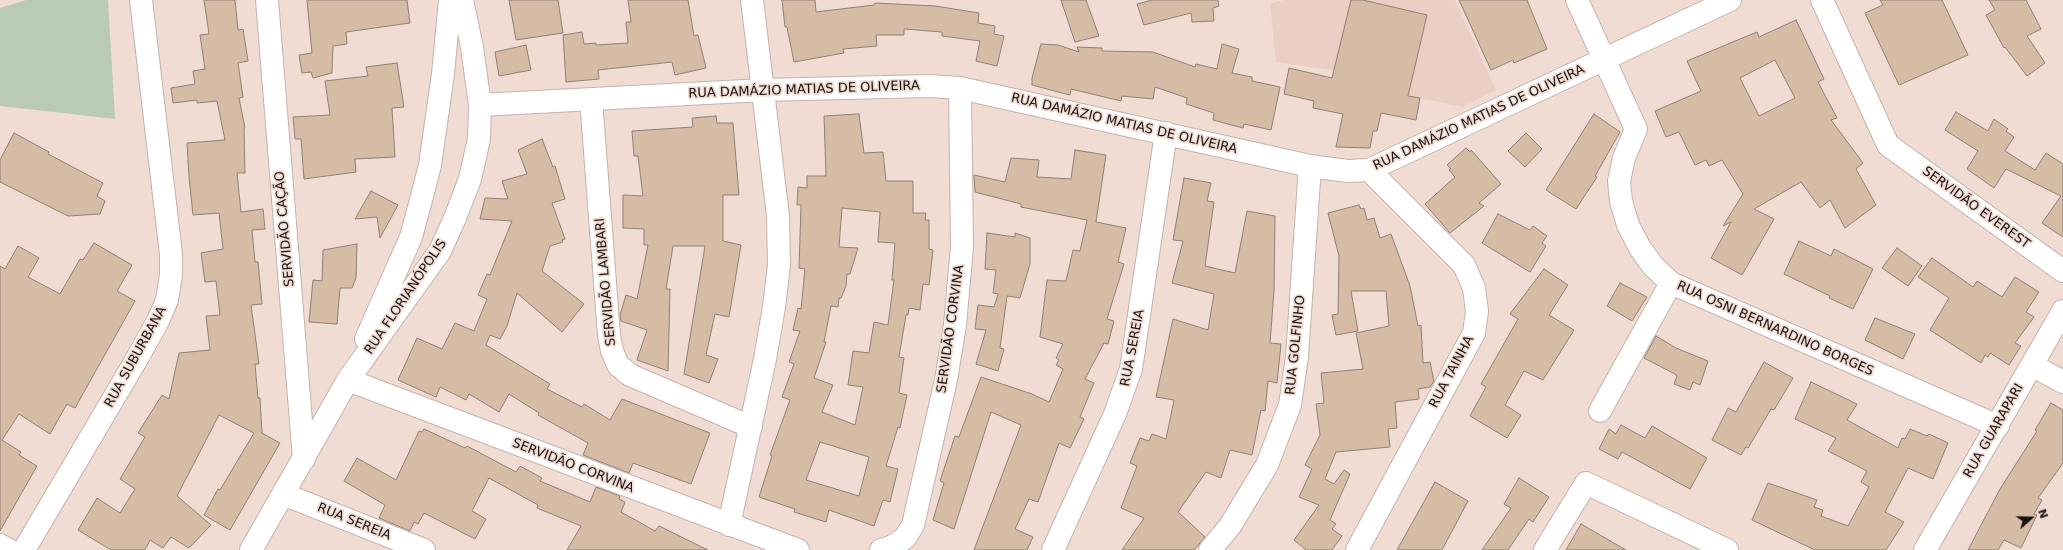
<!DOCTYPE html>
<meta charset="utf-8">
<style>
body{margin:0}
#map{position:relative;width:2063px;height:550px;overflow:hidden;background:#f1dcd4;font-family:"DejaVu Sans",sans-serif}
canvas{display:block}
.north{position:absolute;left:2011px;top:498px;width:40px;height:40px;-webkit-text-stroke:3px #f1dcd4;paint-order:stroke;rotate:70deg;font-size:11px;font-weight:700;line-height:16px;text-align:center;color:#17100d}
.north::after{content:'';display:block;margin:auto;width:14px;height:18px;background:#17100d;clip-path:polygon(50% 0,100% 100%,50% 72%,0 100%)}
</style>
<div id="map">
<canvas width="2063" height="550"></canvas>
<div class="north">N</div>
</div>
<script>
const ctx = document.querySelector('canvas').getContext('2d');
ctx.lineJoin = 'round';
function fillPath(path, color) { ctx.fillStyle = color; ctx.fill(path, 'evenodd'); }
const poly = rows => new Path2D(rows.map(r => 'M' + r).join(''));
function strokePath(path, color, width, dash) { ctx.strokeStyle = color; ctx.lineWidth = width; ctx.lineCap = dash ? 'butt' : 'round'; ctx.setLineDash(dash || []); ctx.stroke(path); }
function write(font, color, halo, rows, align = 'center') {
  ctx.font = font + ' "DejaVu Sans",sans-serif'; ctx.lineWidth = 3.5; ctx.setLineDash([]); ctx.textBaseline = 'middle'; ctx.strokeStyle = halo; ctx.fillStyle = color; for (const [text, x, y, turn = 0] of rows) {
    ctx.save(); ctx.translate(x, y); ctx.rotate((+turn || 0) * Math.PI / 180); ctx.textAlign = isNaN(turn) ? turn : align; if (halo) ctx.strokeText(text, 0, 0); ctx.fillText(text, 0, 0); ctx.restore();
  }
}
const built = poly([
 [1284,0,1455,0,1496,90,1463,107,1385,91,1385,78,1276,62,1270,4]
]);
const green = poly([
 [26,0,108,0,115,119,0,106,0,8]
]);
const building = poly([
 [204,0,235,0,238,30,243,29,248,61,238,63,243,97,239,98,245,128,244,128,245,173,237,173,241,212,263,209,265,229,252,230,255,262,258,262,262,304,251,305,259,364,255,364,258,398,260,398,262,433,280,443,230,530,204,515,218,489,220,490,254,433,219,415,177,496,211,525,189,548,171,537,163,548,150,540,145,550,111,550,78,530,97,498,120,513,135,489,120,479,145,437,138,433,162,395,169,399,179,353,210,350,206,316,220,315,216,281,205,282,201,253,223,249,219,213,193,215,189,177,187,143,225,140,217,101,197,103,197,100,173,103,171,88,195,84,193,71,205,69,200,35,209,34,204,0],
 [307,0,407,0,410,23,346,32,347,44,333,46,332,73,313,78,311,72,302,73,299,55,312,53,307,0],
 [509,0,558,0,563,33,516,40,509,0],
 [628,0,688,0,694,36,698,35,706,68,675,75,672,62,598,70,599,79,566,82,563,35,582,32,584,44,596,43,596,45,628,43,626,22,631,22,628,0],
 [782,0,815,0,816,12,874,5,875,3,935,6,979,13,978,23,995,26,994,34,1004,36,997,66,976,61,980,41,942,36,942,32,904,29,904,35,876,35,877,46,843,49,844,53,794,62,787,27,785,27,782,0],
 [1061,0,1086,0,1099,36,1075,42,1061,0],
 [1152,0,1218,0,1219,6,1213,8,1214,21,1192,22,1191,13,1144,25,1137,4,1152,0],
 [1351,0,1363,0,1427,15,1408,96,1420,98,1416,120,1381,113,1377,131,1373,131,1370,148,1336,147,1343,114,1313,108,1314,101,1284,94,1289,68,1332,78,1351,0],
 [1459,0,1527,0,1547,49,1514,63,1513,60,1491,70,1459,0],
 [1880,0,1942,0,1968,55,1899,85,1865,13,1883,5,1880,0],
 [1989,0,2026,0,2041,29,2027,36,2045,63,2027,76,2005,47,2004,48,1986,15,1995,10,1989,0],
 [1796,20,1824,79,1818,82,1837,118,1831,120,1863,163,1856,169,1876,205,1845,228,1830,200,1820,208,1801,182,1754,209,1774,219,1742,275,1711,258,1731,222,1723,226,1743,194,1722,160,1709,166,1706,160,1695,165,1679,132,1666,137,1655,111,1701,91,1687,61,1757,32,1759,37,1796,20],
 [1775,60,1795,98,1759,116,1740,78,1775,60],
 [1041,44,1058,45,1079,52,1077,47,1102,48,1102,51,1153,52,1195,67,1196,64,1217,69,1222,44,1239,49,1232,73,1252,77,1252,81,1280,87,1271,130,1244,124,1243,128,1213,120,1214,113,1186,104,1187,98,1155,87,1153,99,1122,96,1121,101,1071,89,1070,95,1032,85,1032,78,1041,44],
 [526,45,531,70,499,76,495,52,526,45],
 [397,63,404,107,392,108,395,157,355,159,356,172,304,179,301,139,295,139,293,117,330,115,325,81,368,76,366,67,397,63],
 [1956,112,1988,131,1994,119,2008,129,2006,131,2014,137,2005,151,2035,170,2046,153,2063,164,2063,237,2042,223,2061,196,2006,169,1994,188,1967,169,1978,151,1945,130,1956,112],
 [859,114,864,153,883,152,886,181,913,181,913,213,926,213,925,220,929,220,929,249,933,250,929,285,923,284,920,310,909,308,908,315,906,315,899,357,904,358,899,393,907,395,900,428,898,427,886,466,898,469,890,502,883,500,874,526,829,510,826,522,794,512,795,509,759,497,772,456,770,455,790,400,782,397,794,364,789,362,800,331,793,330,798,308,801,309,805,269,799,268,801,205,797,205,798,187,807,188,807,176,826,176,824,116,859,114],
 [842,208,880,212,878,242,895,243,892,280,894,280,888,325,874,322,869,353,853,351,848,385,863,387,855,425,822,412,833,385,814,378,826,342,824,342,831,306,838,307,839,298,841,298,846,286,847,274,850,274,858,248,839,247,842,208],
 [820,442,869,457,859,496,806,480,820,442],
 [1594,114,1620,132,1595,176,1597,177,1576,209,1546,190,1594,114],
 [716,116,717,123,733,123,739,195,723,195,723,241,741,245,729,317,715,314,706,355,718,359,709,383,684,374,705,246,673,246,666,289,670,289,668,371,637,360,647,330,621,321,620,315,626,295,637,299,648,245,644,245,644,229,623,228,623,195,643,196,638,156,634,156,632,131,693,127,692,118,716,116],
 [14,133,49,152,48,154,103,183,97,196,105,201,100,214,68,216,0,182,0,160,14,133],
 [1526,133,1542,149,1525,167,1508,151,1526,133],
 [542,139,553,167,555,166,565,199,552,203,565,239,562,240,563,242,550,246,542,271,584,304,562,332,517,293,507,326,500,339,490,335,486,345,550,384,547,389,582,407,584,404,610,420,622,399,710,433,691,484,633,463,629,473,583,455,588,443,538,415,539,413,509,394,499,412,469,394,466,400,440,387,436,397,398,380,417,338,442,349,455,323,474,331,487,299,478,295,487,274,490,275,512,221,480,219,485,198,508,199,502,181,527,174,518,150,542,139],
 [1466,148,1470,152,1471,150,1501,184,1479,203,1484,206,1450,233,1425,204,1455,177,1449,170,1451,169,1447,165,1466,148],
 [1075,150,1106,155,1096,222,1126,228,1118,262,1124,264,1107,319,1114,321,1108,344,1104,343,1085,379,1094,383,1080,417,1084,419,1070,448,1059,443,1038,502,1029,499,1015,529,1033,537,1027,550,974,550,1021,425,991,412,954,529,933,520,944,483,940,481,955,436,959,437,981,377,1032,394,1049,402,1063,369,1056,365,1059,360,1056,358,1063,344,1040,337,1047,280,1066,281,1073,250,1080,251,1087,220,1021,207,1021,204,975,192,974,175,1005,182,1011,158,1039,160,1037,177,1071,179,1075,150],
 [1184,178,1211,183,1207,201,1214,202,1205,266,1235,273,1247,211,1275,216,1274,291,1270,343,1281,344,1277,383,1268,381,1265,411,1261,410,1252,455,1230,450,1221,478,1206,472,1178,512,1205,537,1194,550,1122,550,1144,518,1121,508,1137,466,1130,463,1140,438,1149,441,1152,434,1166,439,1174,400,1156,397,1173,319,1208,330,1214,294,1172,283,1183,241,1173,240,1184,178],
 [371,191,398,205,380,238,377,217,355,219,371,191],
 [1359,205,1361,209,1364,208,1367,220,1374,218,1380,238,1391,234,1410,286,1418,326,1421,325,1423,363,1430,362,1434,381,1430,387,1418,389,1419,399,1395,402,1397,428,1388,429,1390,447,1336,452,1325,479,1334,484,1344,470,1350,474,1330,520,1336,524,1332,529,1342,536,1332,550,1306,550,1294,540,1319,505,1299,497,1312,469,1305,465,1320,435,1316,404,1324,403,1321,373,1363,369,1356,333,1389,326,1386,291,1351,291,1358,331,1336,335,1332,315,1338,314,1339,256,1328,213,1359,205],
 [1498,214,1530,230,1533,226,1547,236,1542,243,1546,246,1530,272,1482,243,1498,214],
 [987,233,1015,237,1015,233,1030,238,1030,264,1020,298,1007,296,1000,348,1004,349,998,371,976,364,986,330,975,329,978,305,994,307,998,294,993,293,996,270,985,269,987,233],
 [1799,241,1831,256,1834,249,1873,269,1853,309,1829,298,1830,296,1784,274,1799,241],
 [94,243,132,265,117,291,135,301,75,408,67,404,50,434,19,414,2,440,21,452,19,455,37,466,0,531,0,266,5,269,18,246,39,258,28,277,60,294,80,259,83,260,94,243],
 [357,244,356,278,352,288,340,288,337,324,309,322,313,280,322,281,323,250,357,244],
 [1897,248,1922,266,1908,286,1882,268,1897,248],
 [1932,258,1973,287,1977,281,2002,297,2015,277,2039,292,2026,312,2034,317,2015,343,2021,346,2009,365,1990,353,1988,357,1985,355,1981,363,1930,330,1949,298,1918,277,1932,258],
 [1544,269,1568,285,1549,315,1574,330,1543,380,1524,371,1505,405,1521,415,1507,438,1470,416,1486,387,1481,384,1518,319,1510,314,1544,269],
 [1620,283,1647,297,1632,321,1607,306,1620,283],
 [1875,318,1915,334,1903,359,1865,340,1875,318],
 [1656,336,1676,348,1708,361,1700,385,1693,382,1690,390,1674,384,1677,376,1675,374,1644,358,1656,336],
 [1764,362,1793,378,1774,410,1771,409,1748,448,1746,447,1741,455,1712,440,1728,408,1736,412,1764,362],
 [1811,382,1857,404,1847,420,1898,448,1902,438,1905,439,1910,429,1927,436,1929,434,1948,443,1933,479,1908,468,1885,512,1904,522,1886,550,1815,550,1752,520,1768,483,1817,500,1814,507,1823,510,1821,516,1848,526,1869,487,1861,482,1867,471,1828,451,1836,438,1795,419,1811,382],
 [2051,403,2063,410,2063,463,2038,498,2042,500,2034,514,2037,515,2021,548,2004,540,1998,550,1968,550,2000,489,2037,431,2035,430,2051,403],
 [1621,425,1645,438,1652,426,1707,458,1690,489,1622,452,1618,459,1599,449,1609,429,1616,434,1621,425],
 [424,429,465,448,467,446,516,472,520,466,542,478,540,481,590,502,596,487,620,496,619,499,625,502,621,512,655,531,659,526,708,550,567,550,581,526,537,508,538,505,489,478,472,511,486,519,475,539,424,513,418,524,414,522,410,531,379,518,385,505,344,481,357,458,396,480,419,431,422,432,424,429],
 [1519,478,1549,497,1533,522,1529,519,1508,550,1482,550,1511,508,1504,504,1519,478],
 [1435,482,1468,501,1442,550,1397,550,1435,482],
 [1581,524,1626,550,1566,550,1581,524]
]);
const minor = poly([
 [267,0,304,459],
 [1577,0,1636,129,1624,158,1619,181,1621,201,1628,225,1640,248,1653,266,1671,283,1998,426],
 [1822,0,1888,145,2063,271],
 [591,99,609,335,612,351,618,365,630,375,751,427],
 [480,105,763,90,929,86,960,88,1310,166,1347,171,1369,170,1730,0],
 [366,339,411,237,421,200,430,165,443,74,450,0],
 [2032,365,2063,382],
 [348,380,798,550],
 [1600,411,1671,283],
 [283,494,424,550],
 [729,525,765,359,774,307,779,265,778,216,752,0],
 [0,545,9,550],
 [24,550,135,362,158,321,167,300,171,275,171,254,141,0],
 [251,550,348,380,440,251,455,218,470,179,479,139,480,105,472,47,462,0],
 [881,550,891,547,905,538,913,525,946,380,955,325,962,247,960,88],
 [1053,550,1115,414,1131,369,1166,133],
 [1210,550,1230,526,1267,465,1290,405,1297,357,1310,166],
 [1357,550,1474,333,1477,311,1474,288,1464,265,1369,170],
 [1545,550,1586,483,1727,550],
 [1925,550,2063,311]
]);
const streetNames = [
 ["RUA DAMÁZIO MATIAS DE OLIVEIRA",804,90,-2],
 ["RUA DAMÁZIO MATIAS DE OLIVEIRA",1479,118,-25],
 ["RUA DAMÁZIO MATIAS DE OLIVEIRA",1124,124,13],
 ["SERVIDÃO EVEREST",1976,208,36],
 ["SERVIDÃO CAÇÃO",285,229,-95],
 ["SERVIDÃO LAMBARI",606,282,-95],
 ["RUA FLORIANÓPOLIS",406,297,-56],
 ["SERVIDÃO CORVINA",951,329,-82],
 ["RUA OSNI BERNARDINO BORGES",1775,329,24],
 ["RUA GOLFINHO",1296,345,-84],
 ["RUA SEREIA",1133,348,-79],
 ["RUA SUBURBANA",136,357,-61],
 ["RUA TAINHA",1452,372,-62],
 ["RUA GUARAPARI",1994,431,-60],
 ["SERVIDÃO CORVINA",573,466,21],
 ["RUA SEREIA",354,522,22]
];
fillPath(built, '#ebcfc4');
fillPath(green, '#b9cab7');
fillPath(building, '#d6bba5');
strokePath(building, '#8e8074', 1);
strokePath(minor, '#c6b2aa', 24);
strokePath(minor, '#fff', 22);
write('13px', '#17100d', '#f1dcd4', streetNames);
</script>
